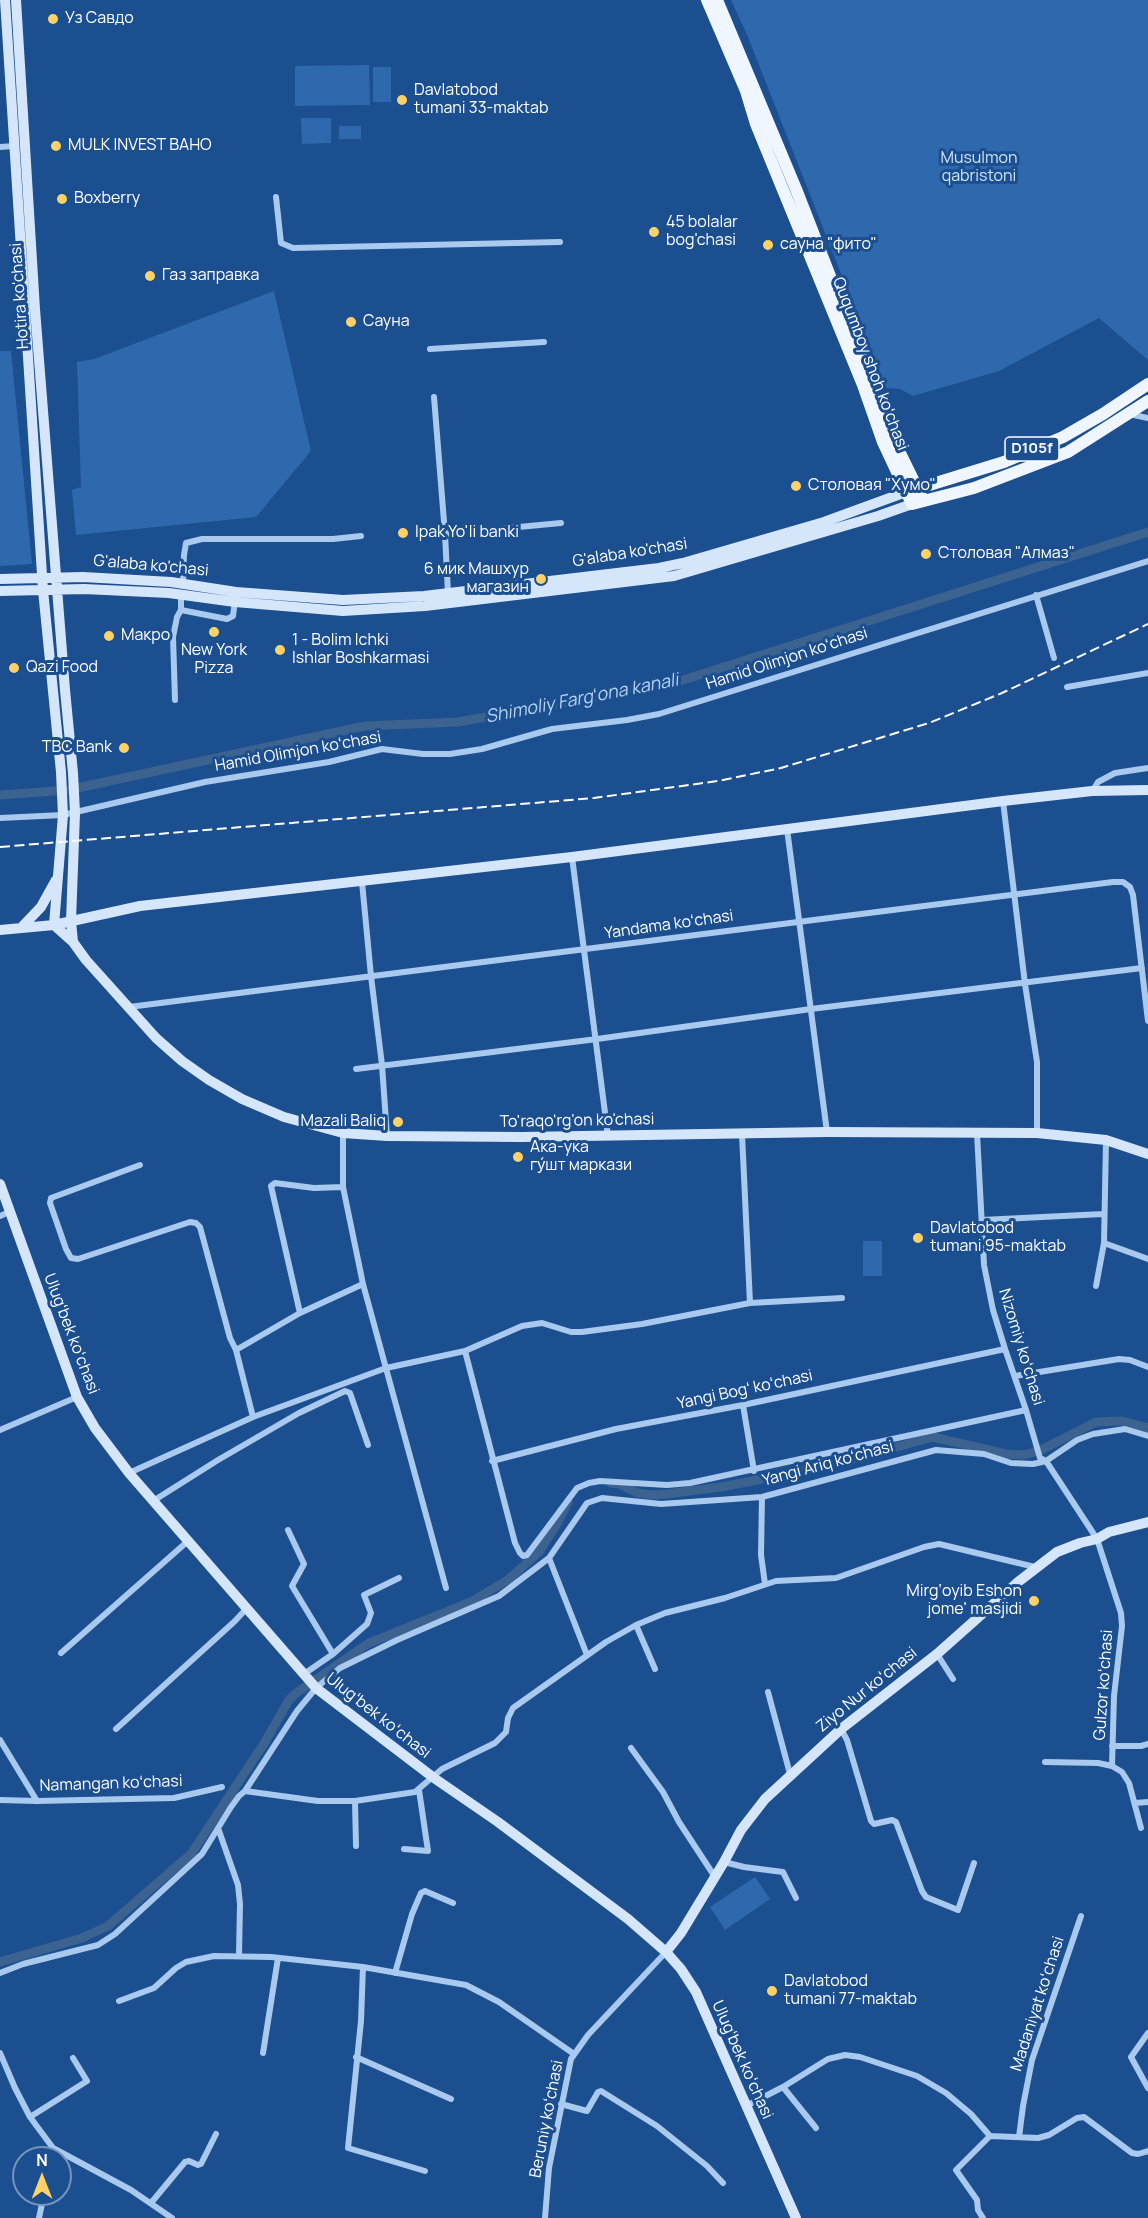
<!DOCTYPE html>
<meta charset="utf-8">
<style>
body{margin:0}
#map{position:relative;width:1148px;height:2218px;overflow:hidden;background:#1b4f8f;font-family:Manrope,sans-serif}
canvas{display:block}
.north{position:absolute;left:12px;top:2146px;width:60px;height:60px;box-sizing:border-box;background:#1b4f8f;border:2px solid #7695bc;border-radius:50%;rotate:0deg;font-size:16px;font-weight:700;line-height:24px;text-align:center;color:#fff}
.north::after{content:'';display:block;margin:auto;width:21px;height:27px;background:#ffd166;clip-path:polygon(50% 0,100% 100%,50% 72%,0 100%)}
</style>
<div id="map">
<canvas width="1148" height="2218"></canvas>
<div class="north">N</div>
</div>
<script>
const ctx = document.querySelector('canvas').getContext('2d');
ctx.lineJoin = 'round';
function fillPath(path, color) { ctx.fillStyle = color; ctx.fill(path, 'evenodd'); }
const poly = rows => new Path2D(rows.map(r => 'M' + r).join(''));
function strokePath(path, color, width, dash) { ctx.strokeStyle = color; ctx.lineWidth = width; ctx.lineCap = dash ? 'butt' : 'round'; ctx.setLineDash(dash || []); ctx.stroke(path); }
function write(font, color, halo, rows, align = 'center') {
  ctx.font = font + ' Manrope,sans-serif'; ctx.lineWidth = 6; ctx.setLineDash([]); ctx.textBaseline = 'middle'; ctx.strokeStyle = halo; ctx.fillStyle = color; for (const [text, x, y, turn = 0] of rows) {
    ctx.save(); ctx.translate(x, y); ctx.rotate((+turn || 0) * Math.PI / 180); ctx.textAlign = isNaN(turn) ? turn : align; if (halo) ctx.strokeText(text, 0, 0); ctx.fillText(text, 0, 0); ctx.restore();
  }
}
const green = poly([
 [731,0,1148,0,1148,360,1099,318,999,371,913,396,900,389,886,388,748,37],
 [369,65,370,105,295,106,295,66],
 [373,67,391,67,391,102,373,102],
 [301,118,331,118,331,143,302,144],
 [339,126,361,126,361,139,339,139],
 [274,291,311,451,256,517,76,535,72,490,81,487,77,362,94,359],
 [0,351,11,351,32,564,0,566],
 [863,1241,882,1241,882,1276,863,1276],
 [755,1877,770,1899,725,1930,710,1907]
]);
const canal = poly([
 [0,795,68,790,365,726,458,722,680,681,1148,532],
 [611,1483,620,1484,637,1493,652,1495,666,1494,721,1487,824,1467,933,1437,1006,1454,1023,1455,1039,1451,1096,1422,1122,1421,1148,1428],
 [0,1962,82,1938,108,1926,191,1854,265,1742,289,1700,295,1694,369,1643,471,1602,509,1579,539,1552,558,1522,568,1502]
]);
const street = poly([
 [0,147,14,146],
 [276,197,281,243,293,248,560,242],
 [430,349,544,342],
 [434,397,445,534],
 [1129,414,1148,418],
 [183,583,184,555,186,543,202,539,333,539,361,536],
 [448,593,445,534,561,523],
 [181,594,181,610,227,619,233,616,235,601],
 [1036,595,1054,658],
 [1067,687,1148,673],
 [175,700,173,637,177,617,181,610],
 [1093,790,1098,782,1115,773,1148,768],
 [1003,801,1025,984,1037,1062,1037,1133],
 [0,818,63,815,205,782,329,762,382,749,423,754,450,754,482,749,552,729,627,720,659,714,1148,561],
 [787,829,827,1132],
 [572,857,608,1136],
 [362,882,371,976,382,1065,387,1136],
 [129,1007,1113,882,1123,882,1130,887,1133,895,1148,1021],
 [356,1069,597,1039,811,1009,1142,968],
 [343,1133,343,1187,363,1284,446,1588],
 [977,1133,984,1265,993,1310,1005,1349,1026,1410,1040,1458,1046,1461,1097,1539,1121,1613,1122,1626,1114,1696,1112,1766,1122,1772,1129,1783,1141,1828],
 [742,1134,750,1303],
 [140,1165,51,1198,50,1203,66,1249,71,1258,78,1259,190,1222,196,1223,200,1227,230,1338,236,1350,253,1417],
 [0,1216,9,1212],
 [982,1220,1103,1214],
 [1104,1243,1148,1259],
 [1096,1286,1104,1243,1106,1140],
 [300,1313,271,1186,275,1183,314,1188,343,1187],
 [236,1350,300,1313,363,1284],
 [465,1351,515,1543,520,1553,523,1556,527,1555,577,1488,589,1483,600,1481,667,1485,690,1483,1026,1410],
 [1015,1376,1119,1359,1130,1360,1148,1367],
 [743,1405,754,1471],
 [0,1430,77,1397],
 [492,1461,616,1429,743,1405,1005,1349],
 [129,1473,253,1417,386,1368,465,1351,522,1326,542,1323,571,1332,582,1332,642,1324,750,1303,842,1298],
 [762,1497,761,1555,765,1584],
 [153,1501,218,1460,299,1413,345,1391,350,1393,368,1445],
 [288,1530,304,1564,292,1586,333,1654],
 [549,1558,587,1655],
 [636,1625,655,1669],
 [61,1653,188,1541],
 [937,1654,953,1679],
 [304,1674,333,1654,367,1624,371,1613,364,1595,399,1578],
 [768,1692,790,1774],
 [116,1729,235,1621,247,1608],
 [841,1729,847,1740,871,1821,874,1824,892,1820,896,1822,922,1891,926,1897,958,1910,974,1863],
 [0,1740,37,1801],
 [1112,1746,1141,1746,1148,1744],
 [631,1748,663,1792,679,1822,715,1877],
 [1045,1762,1098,1763,1112,1766],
 [245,1791,318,1801,355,1801,415,1792,442,1769,495,1743,506,1732,508,1718,513,1708,606,1642,636,1625,665,1613,725,1598,776,1581,836,1578,924,1547,939,1544,1035,1567],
 [0,1800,37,1801,174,1798,222,1787],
 [355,1801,356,1846],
 [1135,1803,1148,1802],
 [218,1828,238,1885,240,1904,239,1955],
 [404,1849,428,1851,419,1790],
 [724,1862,744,1867,783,1872,796,1898],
 [363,1967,361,2021,348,2148,425,2171],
 [0,1973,23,1964,98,1945,115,1934,202,1854,231,1807,239,1796,245,1791,297,1711,316,1688,340,1668,397,1640,499,1596,549,1558,587,1503,602,1498,661,1504,762,1497,936,1450,984,1454,1011,1463,1033,1464,1046,1461,1077,1440,1093,1434,1125,1429,1148,1436],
 [395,1973,412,1914,421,1893,425,1891,453,1903],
 [119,2001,154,1988,176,1968,186,1962,214,1956,271,1957,363,1967,466,1985,499,2002,574,2054],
 [1148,2033,1131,2057,1148,2088],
 [0,2053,15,2088,30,2117,53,2148,131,2190,172,2218],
 [263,2053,278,1958],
 [356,2057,451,2099],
 [783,2087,816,2128],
 [561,2104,587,2111,598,2092,601,2091,657,2126,707,2166,723,2183],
 [746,2106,783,2087,828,2059,845,2055,860,2057,917,2076,946,2093,971,2114,990,2136,1038,2138,1049,2135,1077,2118,1084,2117,1132,2153,1138,2154,1148,2151],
 [30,2117,87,2081,73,2058],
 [1019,2137,1023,2106,1032,2060,1081,1916],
 [51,2158,53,2148],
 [151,2203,185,2162,189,2161,198,2165,201,2164,216,2134],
 [39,2218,44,2194],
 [545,2218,549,2168,571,2059,588,2035,666,1952],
 [983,2218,978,2210,977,2200,956,2170,990,2136]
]);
const secondary = poly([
 [5,0,43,590,61,772,63,815,54,925,73,942,86,960,156,1038,182,1061,209,1080,242,1099,284,1117,343,1133,387,1136,522,1137,827,1132,1037,1133,1106,1140,1148,1154],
 [16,0,35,309,65,690,73,773,75,813,71,921,73,942],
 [0,579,83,577,171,582,236,592,343,600,424,596,659,568,683,563,824,522,906,492],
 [0,591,84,589,169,593,235,602,343,611,425,606,674,576,878,516,912,504],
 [21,928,41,907,56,880],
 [0,930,54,925,140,906,572,857,1003,801,1092,791,1148,790],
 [0,1184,77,1397,95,1428,129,1473,316,1688,434,1778,498,1822,628,1919,666,1952,681,1969,696,1992,796,2218],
 [666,1952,681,1933,724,1862,741,1830,765,1799,841,1729,937,1654,1018,1582,1057,1552,1080,1543,1097,1539,1109,1532,1148,1522]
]);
const primary = poly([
 [707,0,746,91,756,124,863,385,883,442,912,504,974,488,1068,452,1148,401],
 [717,0,796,189,895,443,923,500],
 [913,490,1004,462,1063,437,1103,414,1148,384]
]);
const rail = poly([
 [0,847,594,798,718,781,781,768,929,723,1002,693,1148,624]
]);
const markers = [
 [53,19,6,"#ffd166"],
 [402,100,6,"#ffd166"],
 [56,146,6,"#ffd166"],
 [62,199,6,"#ffd166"],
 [654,232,6,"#ffd166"],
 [768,245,6,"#ffd166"],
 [150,276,6,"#ffd166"],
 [351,322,6,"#ffd166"],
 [796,486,6,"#ffd166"],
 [403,533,6,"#ffd166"],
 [926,554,6,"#ffd166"],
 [541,579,6,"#ffd166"],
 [214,632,6,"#ffd166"],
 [109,636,6,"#ffd166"],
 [280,650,6,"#ffd166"],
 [14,668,6,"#ffd166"],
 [124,748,6,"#ffd166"],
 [398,1122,6,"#ffd166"],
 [518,1157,6,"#ffd166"],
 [918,1238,6,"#ffd166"],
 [1034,1601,6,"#ffd166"],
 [772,1991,6,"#ffd166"]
];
const shields = [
 [1032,449,54]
];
const shieldNames = [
 ["D105f",1032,449]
];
const poiNames = [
 ["Уз Савдо",65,19],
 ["Davlatobod",414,91],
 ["tumani 33-maktab",414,109],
 ["MULK INVEST BAHO",68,146],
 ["Boxberry",74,199],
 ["45 bolalar",666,223],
 ["bog'chasi",666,241],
 ["сауна \"фито\"",780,245],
 ["Газ заправка",162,276],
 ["Сауна",363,322],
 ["Столовая \"Хумо\"",808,486],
 ["Ipak Yo'li banki",415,533],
 ["Столовая \"Алмаз\"",938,554],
 ["6 мик Машхур",529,570,"right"],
 ["магазин",529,588,"right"],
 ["Макро",121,636],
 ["1 - Bolim Ichki",292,641],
 ["Ishlar Boshkarmasi",292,659],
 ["New York",214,651,"center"],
 ["Pizza",214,669,"center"],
 ["Qazi Food",26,668],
 ["TBC Bank",112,748,"right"],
 ["Mazali Baliq",386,1122,"right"],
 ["Ака-ука",530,1148],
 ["гу́шт маркази",530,1166],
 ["Davlatobod",930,1229],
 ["tumani 95-maktab",930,1247],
 ["Mirg‘oyib Eshon",1022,1592,"right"],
 ["jome' masjidi",1022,1610,"right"],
 ["Davlatobod",784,1982],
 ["tumani 77-maktab",784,2000]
];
const parkNames = [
 ["Musulmon",979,159],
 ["qabristoni",979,177]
];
const streetNames = [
 ["Hotira ko'chasi",20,296,-94],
 ["Ququmboy shoh koʻchasi",870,364,69],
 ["G'alaba ko'chasi",630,553,-9],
 ["G'alaba ko'chasi",151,566,5],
 ["Hamid Olimjon koʻchasi",787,659,-18],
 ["Hamid Olimjon koʻchasi",298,752,-10],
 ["Yandama koʻchasi",669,925,-8],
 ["To'raqo'rg'on ko'chasi",577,1121,-1],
 ["Ulugʻbek koʻchasi",71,1334,69],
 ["Nizomiy koʻchasi",1021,1347,73],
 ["Yangi Bogʻ koʻchasi",745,1390,-12],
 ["Yangi Ariq koʻchasi",828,1464,-15],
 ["Gulzor koʻchasi",1104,1685,-86],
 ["Ziyo Nur koʻchasi",867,1690,-39],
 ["Ulugʻbek koʻchasi",378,1716,38],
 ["Namangan koʻchasi",111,1784,-2],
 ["Madaniyat koʻchasi",1038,2004,-72],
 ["Ulugʻbek koʻchasi",742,2060,66],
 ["Beruniy koʻchasi",547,2119,-79]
];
const waterNames = [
 ["Shimoliy Fargʻona kanali",582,699,-11]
];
fillPath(green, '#2e69ad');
strokePath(canal, '#3c6290', 9);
strokePath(street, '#a9c9ee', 6);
strokePath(secondary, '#d6e6fa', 10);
strokePath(primary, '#f0f6ff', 12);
strokePath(rail, '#fff', 2, [10, 4.5]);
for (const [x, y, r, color] of markers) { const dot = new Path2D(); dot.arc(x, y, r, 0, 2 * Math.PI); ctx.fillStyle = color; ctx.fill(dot); strokePath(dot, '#1b4f8f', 2); }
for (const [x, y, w] of shields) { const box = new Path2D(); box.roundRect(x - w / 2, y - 12, w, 24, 4.5); ctx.fillStyle = '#1b4f8f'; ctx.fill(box); strokePath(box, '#fff', 1.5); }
write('bold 15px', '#fff', null, shieldNames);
write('16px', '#fff', '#1b4f8f', poiNames, 'left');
write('16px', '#cfe3fa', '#1b4f8f', parkNames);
write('16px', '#fff', '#1b4f8f', streetNames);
write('italic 18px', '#b5d3f5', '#1b4f8f', waterNames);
</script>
